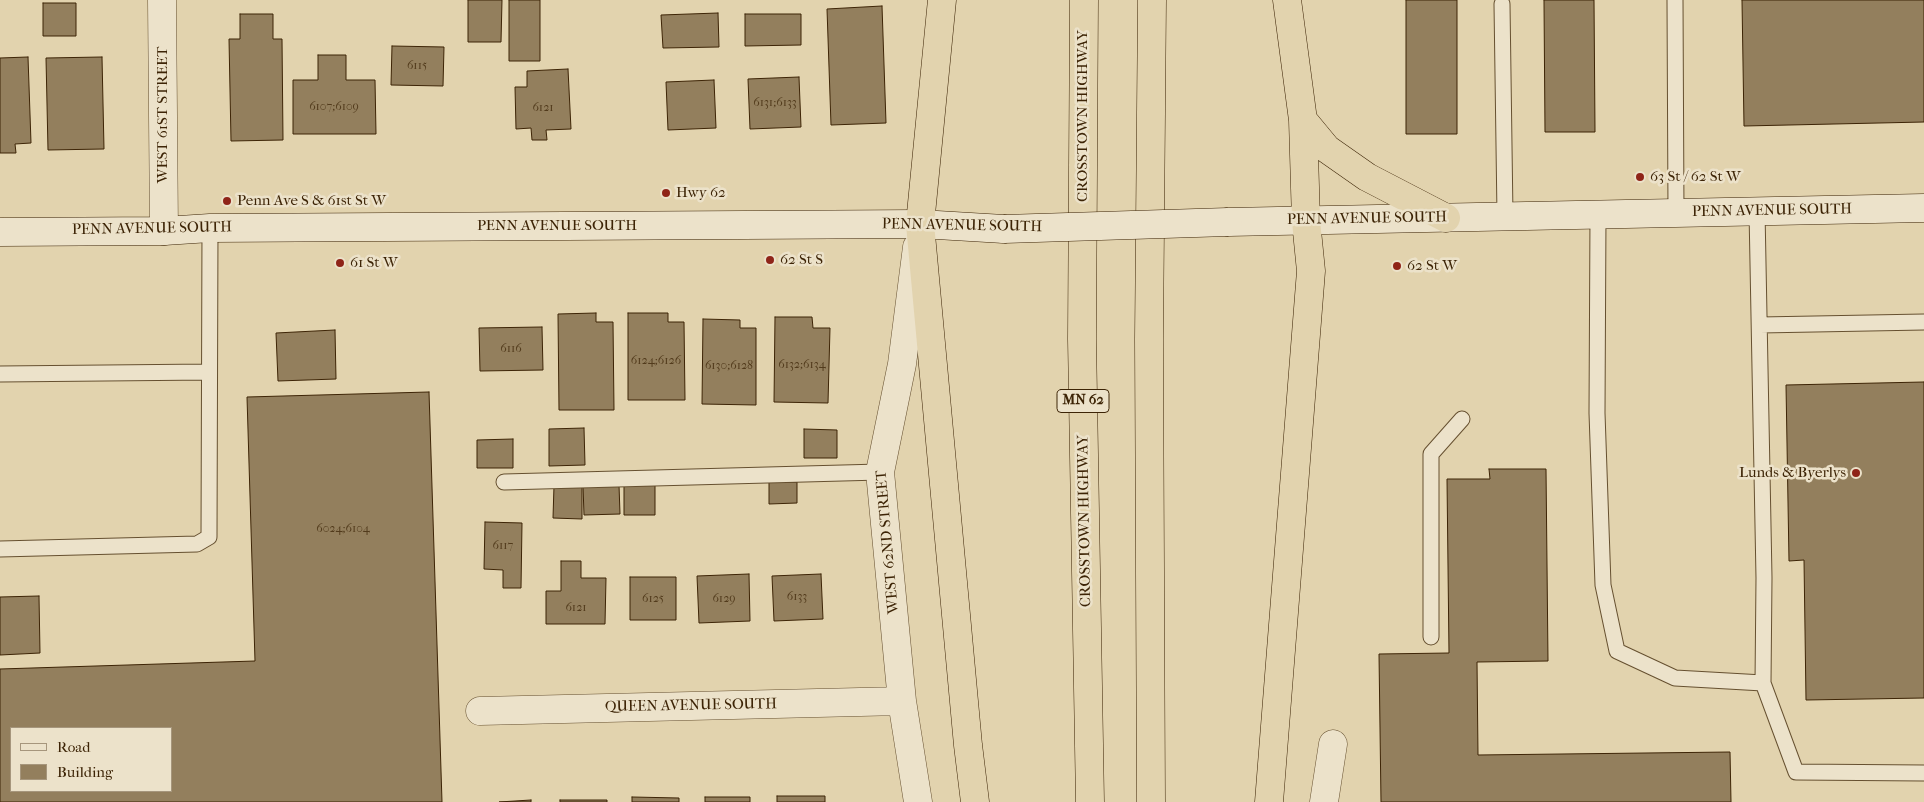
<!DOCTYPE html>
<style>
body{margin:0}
#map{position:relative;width:1924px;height:802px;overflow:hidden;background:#e2d3ae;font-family:"IM FELL French Canon",serif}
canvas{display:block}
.legend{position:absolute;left:10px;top:727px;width:162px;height:65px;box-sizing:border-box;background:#ece2ca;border:1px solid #a6967c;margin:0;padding:6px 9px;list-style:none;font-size:15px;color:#3d2406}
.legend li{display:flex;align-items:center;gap:10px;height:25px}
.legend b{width:25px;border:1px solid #a6967c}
</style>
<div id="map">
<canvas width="1924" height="802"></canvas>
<ul class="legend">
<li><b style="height:6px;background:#ece2ca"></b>Road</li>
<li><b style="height:14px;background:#937f5d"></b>Building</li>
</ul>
</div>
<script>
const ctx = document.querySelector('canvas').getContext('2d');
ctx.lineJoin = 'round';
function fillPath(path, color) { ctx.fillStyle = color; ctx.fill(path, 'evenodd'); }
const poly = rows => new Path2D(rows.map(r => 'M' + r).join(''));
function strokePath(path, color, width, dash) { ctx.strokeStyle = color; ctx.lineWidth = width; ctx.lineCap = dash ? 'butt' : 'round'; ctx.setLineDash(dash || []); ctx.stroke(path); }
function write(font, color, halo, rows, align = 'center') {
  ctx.font = font + ' "IM FELL French Canon",serif'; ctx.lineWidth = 5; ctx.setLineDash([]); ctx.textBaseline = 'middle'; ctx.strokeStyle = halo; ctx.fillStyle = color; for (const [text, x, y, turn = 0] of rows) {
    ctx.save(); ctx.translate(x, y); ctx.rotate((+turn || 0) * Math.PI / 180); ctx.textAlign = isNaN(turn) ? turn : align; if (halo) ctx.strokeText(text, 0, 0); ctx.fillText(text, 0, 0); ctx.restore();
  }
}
const building = poly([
 [468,0,502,0,501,42,468,42,468,0],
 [509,0,540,0,540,61,509,61,509,0],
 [1406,0,1457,0,1457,134,1406,134,1406,0],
 [1544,0,1594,0,1595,132,1545,132,1544,0],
 [1742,0,1924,0,1924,122,1744,126,1742,0],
 [43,3,76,3,76,36,43,36,43,3],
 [882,6,886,123,831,125,827,9,882,6],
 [718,13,719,47,663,48,661,15,718,13],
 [240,14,273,14,273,39,282,39,283,140,231,141,229,39,240,39,240,14],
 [745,14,801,14,801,45,745,46,745,14],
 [392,46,444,47,443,86,391,85,392,46],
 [318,55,346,55,346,80,375,80,376,134,293,134,293,80,318,80,318,55],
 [28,57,31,143,15,144,16,153,0,153,0,58,28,57],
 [102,57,104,149,48,150,46,58,102,57],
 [568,69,571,129,546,130,547,140,532,140,531,128,516,129,515,87,527,87,527,71,568,69],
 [799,77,801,127,750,129,748,79,799,77],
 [714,80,716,128,668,130,666,82,714,80],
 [596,313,596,322,613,322,614,410,559,410,558,314,596,313],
 [628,313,668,313,668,322,684,322,685,400,628,400,628,313],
 [775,317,812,317,813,328,830,328,828,403,774,402,775,317],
 [703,319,740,320,740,328,756,328,756,405,702,404,703,319],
 [542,327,543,370,480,371,479,328,542,327],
 [335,330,336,379,278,381,276,333,335,330],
 [1924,382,1924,698,1806,700,1804,560,1789,561,1786,385,1924,382],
 [429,392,442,802,0,802,0,669,255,661,247,397,429,392],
 [11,728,171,728,171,791,11,791,11,728],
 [584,428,585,465,549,466,549,429,584,428],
 [804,429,837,430,837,458,804,458,804,429],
 [513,439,513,468,477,468,477,440,513,439],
 [1489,469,1546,469,1548,661,1477,662,1478,755,1730,752,1731,802,1381,802,1379,654,1449,653,1447,479,1490,479,1489,469],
 [769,482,797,482,797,503,769,504,769,482],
 [624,484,655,484,655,515,624,515,624,484],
 [619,485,620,514,584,515,583,486,619,485],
 [554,486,582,486,582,519,553,518,554,486],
 [485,522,522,523,521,588,503,588,503,570,484,569,485,522],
 [561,561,581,561,581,578,606,578,605,624,546,624,546,591,561,591,561,561],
 [749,574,750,621,699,623,697,576,749,574],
 [821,574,823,619,774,621,772,576,821,574],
 [630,577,676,577,676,620,630,620,630,577],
 [39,596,40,653,0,655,0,597,39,596],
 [777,796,825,796,825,802,777,802,777,796],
 [632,797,679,798,679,802,632,802,632,797],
 [705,797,750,797,750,802,705,802,705,797],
 [531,800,531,802,499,802,531,800],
 [560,800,607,800,607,802,560,802,560,800]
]);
const service = poly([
 [1675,0,1676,213],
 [1502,4,1505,216],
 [1598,215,1597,413,1603,585,1617,651,1675,678,1763,683,1764,578,1757,211],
 [1760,325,1924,322],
 [0,374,209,372],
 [504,482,880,472],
 [0,549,197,544,209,537,210,228],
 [1431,637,1431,454,1462,419],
 [1763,683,1796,772,1924,773]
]);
const minor = poly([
 [162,0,164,231],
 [917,247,902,364,880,472,902,701,918,802],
 [480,711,902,701],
 [1324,802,1333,744]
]);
const secondary = poly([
 [1228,222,1924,208],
 [0,232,164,231,210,228,920,224,1004,229]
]);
const motorway = poly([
 [942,0,920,224,968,745,975,802],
 [1084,0,1082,339,1090,802],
 [1303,120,1327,149,1367,177,1446,218],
 [1151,802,1149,339,1152,0],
 [1269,802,1311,271,1306,221,1303,120,1287,0]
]);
const secondaryBridge = poly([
 [1004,229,1228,222]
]);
const markers = [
 [1640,177,5,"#8f2418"],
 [666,193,5,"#8f2418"],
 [227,201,5,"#8f2418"],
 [770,260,5,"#8f2418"],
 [340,263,5,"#8f2418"],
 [1397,266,5,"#8f2418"],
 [1856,473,5,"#8f2418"]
];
const numberNames = [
 ["6115",417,66],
 ["6131;6133",775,103],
 ["6107;6109",334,107],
 ["6121",543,108],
 ["6116",511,349],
 ["6124;6126",656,361],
 ["6132;6134",802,365],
 ["6130;6128",729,366],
 ["6024;6104",343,529],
 ["6117",503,546],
 ["6133",797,597],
 ["6125",653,599],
 ["6129",724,599],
 ["6121",576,608]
];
const shields = [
 [1083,401,52]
];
const shieldNames = [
 ["MN 62",1083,401]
];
const streetNames = [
 ["WEST 61ST STREET",163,115,-90],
 ["CROSSTOWN HIGHWAY",1083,116,-90],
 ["PENN AVENUE SOUTH",1772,211,-1],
 ["PENN AVENUE SOUTH",1367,219,-1],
 ["PENN AVENUE SOUTH",557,226],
 ["PENN AVENUE SOUTH",962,226,1],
 ["PENN AVENUE SOUTH",152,229,-1],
 ["CROSSTOWN HIGHWAY",1085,521,-91],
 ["WEST 62ND STREET",888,542,-95],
 ["QUEEN AVENUE SOUTH",691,706,-1]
];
const poiNames = [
 ["63 St / 62 St W",1650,177],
 ["Hwy 62",676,193],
 ["Penn Ave S & 61st St W",237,201],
 ["62 St S",780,260],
 ["61 St W",350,263],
 ["62 St W",1407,266],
 ["Lunds & Byerlys",1846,473,"right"]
];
fillPath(building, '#937f5d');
strokePath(building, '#3d2406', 1);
strokePath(service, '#665030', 17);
strokePath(minor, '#665030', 29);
strokePath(secondary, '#3d2406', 29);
strokePath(motorway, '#3d2406', 29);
strokePath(service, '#ece2ca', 15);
strokePath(minor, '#ece2ca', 28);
strokePath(secondary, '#ece2ca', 28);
strokePath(motorway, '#e2d3ae', 28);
strokePath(secondaryBridge, '#3d2406', 29, []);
strokePath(secondaryBridge, '#ece2ca', 28);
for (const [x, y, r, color] of markers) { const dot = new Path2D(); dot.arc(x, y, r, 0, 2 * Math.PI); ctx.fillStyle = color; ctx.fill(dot); strokePath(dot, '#ece2ca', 2); }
write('12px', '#523b1c', null, numberNames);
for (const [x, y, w] of shields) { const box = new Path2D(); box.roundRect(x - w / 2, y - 11.5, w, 23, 4); ctx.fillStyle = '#ece2ca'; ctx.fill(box); strokePath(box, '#3d2406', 1); }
write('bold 14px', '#3d2406', null, shieldNames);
write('15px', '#3d2406', '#ece2ca', streetNames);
write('15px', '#3d2406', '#ece2ca', poiNames, 'left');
</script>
